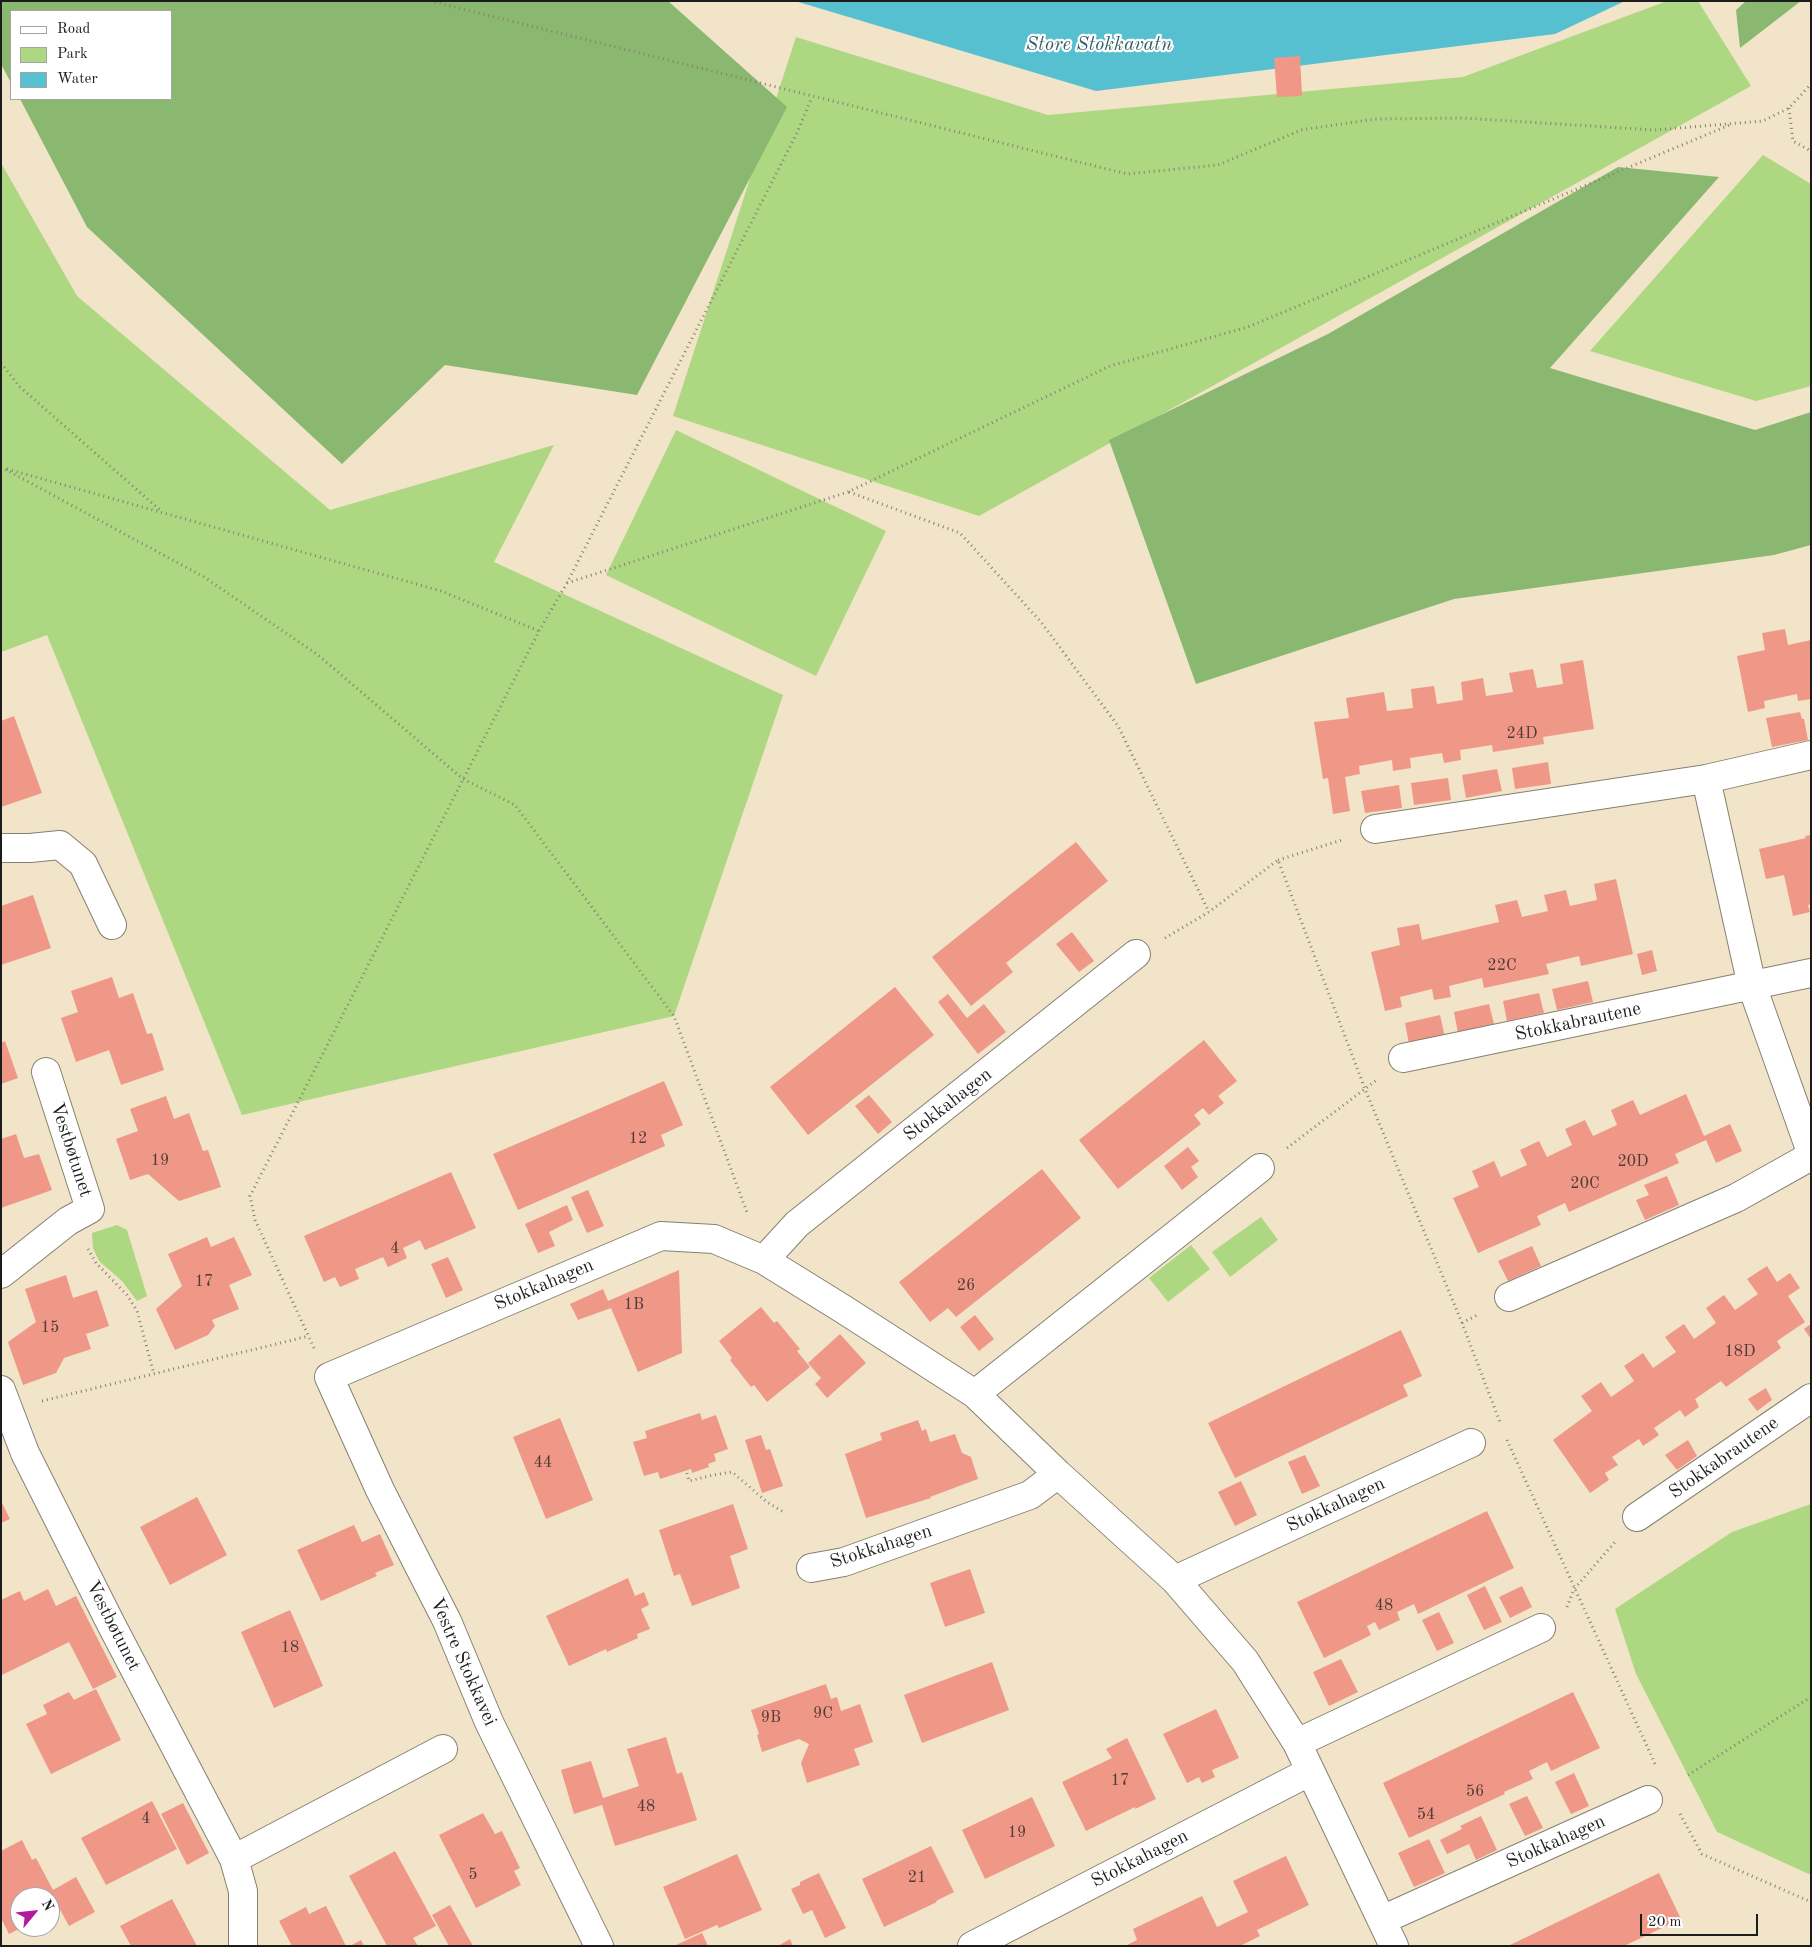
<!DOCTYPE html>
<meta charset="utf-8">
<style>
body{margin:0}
#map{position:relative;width:1812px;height:1947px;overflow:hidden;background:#f1e4c8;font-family:"Old Standard TT",serif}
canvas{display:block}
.frame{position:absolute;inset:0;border:2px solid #1c1c1c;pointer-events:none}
.legend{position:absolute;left:10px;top:10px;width:162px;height:90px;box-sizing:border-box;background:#fff;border:1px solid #a4a4a4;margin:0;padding:6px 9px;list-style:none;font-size:15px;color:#1c1c1c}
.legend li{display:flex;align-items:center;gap:10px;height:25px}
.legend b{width:25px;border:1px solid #a4a4a4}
.north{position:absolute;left:10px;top:1887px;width:50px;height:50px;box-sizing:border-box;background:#fff;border:1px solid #a4a4a4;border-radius:50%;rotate:62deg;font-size:14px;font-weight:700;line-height:20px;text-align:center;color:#1c1c1c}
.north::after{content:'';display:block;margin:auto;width:18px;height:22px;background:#b5179e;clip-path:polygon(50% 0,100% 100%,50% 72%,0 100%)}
.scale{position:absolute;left:1640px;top:1914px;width:118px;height:22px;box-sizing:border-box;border:2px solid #1c1c1c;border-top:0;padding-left:6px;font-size:15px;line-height:18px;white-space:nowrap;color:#1c1c1c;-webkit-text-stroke:4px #fff;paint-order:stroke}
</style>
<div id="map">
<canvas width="1812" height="1947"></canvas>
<div class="frame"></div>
<ul class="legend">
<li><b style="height:6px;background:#fff"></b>Road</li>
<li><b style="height:14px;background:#aed782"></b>Park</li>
<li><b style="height:14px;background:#56c0d1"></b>Water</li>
</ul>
<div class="north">N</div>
<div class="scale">20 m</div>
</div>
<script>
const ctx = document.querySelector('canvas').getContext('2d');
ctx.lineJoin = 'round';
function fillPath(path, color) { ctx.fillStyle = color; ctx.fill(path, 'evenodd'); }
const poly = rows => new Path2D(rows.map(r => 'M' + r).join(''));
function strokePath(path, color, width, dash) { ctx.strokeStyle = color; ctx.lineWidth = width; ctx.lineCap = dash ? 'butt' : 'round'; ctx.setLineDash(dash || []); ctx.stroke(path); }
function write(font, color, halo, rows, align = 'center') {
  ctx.font = font + ' "Old Standard TT",serif'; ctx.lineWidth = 4.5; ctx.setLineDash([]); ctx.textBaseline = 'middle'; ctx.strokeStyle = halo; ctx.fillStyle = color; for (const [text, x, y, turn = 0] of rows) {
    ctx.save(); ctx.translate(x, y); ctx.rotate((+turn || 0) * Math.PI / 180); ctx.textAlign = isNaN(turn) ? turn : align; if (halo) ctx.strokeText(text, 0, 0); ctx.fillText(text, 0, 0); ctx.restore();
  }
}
const green = poly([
 [1667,1,1698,1,1751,86,979,516,673,416,796,37,1048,115,1463,77],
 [1763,155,1811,184,1811,386,1756,401,1590,351],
 [1,163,77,296,330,510,554,445,494,562,783,695,674,1016,242,1115,47,635,1,652],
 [676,430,886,531,816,676,606,575],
 [1261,1217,1278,1240,1230,1277,1212,1252],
 [117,1225,127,1230,147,1296,137,1301,122,1281,99,1261,93,1248,92,1233],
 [1191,1245,1210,1269,1168,1302,1149,1278],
 [1811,1504,1811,1875,1717,1832,1636,1674,1615,1609,1732,1532]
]);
const forest = poly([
 [1,1,668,1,787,107,637,395,445,365,342,464,87,227,20,99,171,99,171,11,11,11,11,83,1,64],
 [1746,1,1801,1,1740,48,1736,10],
 [1618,167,1719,177,1550,368,1755,430,1811,412,1811,545,1774,555,1454,599,1196,684,1109,440,1328,334]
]);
const water = poly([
 [795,1,1625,1,1555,34,1096,91]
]);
const building = poly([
 [1300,56,1302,96,1277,97,1274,58],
 [1785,629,1788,645,1811,640,1811,699,1798,701,1797,694,1764,701,1765,708,1748,712,1737,656,1765,650,1762,633],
 [1583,660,1594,729,1543,737,1544,744,1493,752,1492,745,1460,750,1461,760,1444,763,1442,753,1410,758,1411,768,1393,771,1392,760,1359,766,1360,774,1345,777,1350,811,1333,814,1328,778,1323,779,1314,722,1349,718,1346,698,1384,692,1387,711,1413,708,1411,689,1434,686,1437,704,1463,700,1461,682,1483,678,1486,696,1513,692,1509,673,1533,669,1537,688,1563,684,1560,664],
 [1800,712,1802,719,1804,719,1808,740,1772,747,1766,718],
 [14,716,42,793,1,807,1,721],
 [1548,762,1551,784,1515,789,1512,768],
 [1497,769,1502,791,1466,798,1462,775],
 [1448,778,1451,800,1414,805,1411,783],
 [1399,785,1402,808,1365,813,1361,791],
 [1811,835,1811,904,1808,905,1810,912,1793,916,1784,875,1766,879,1759,849,1806,838,1805,836],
 [1076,842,1108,881,1006,963,1013,972,971,1006,932,957],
 [1616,879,1633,954,1581,966,1579,956,1546,964,1549,974,1484,988,1482,978,1449,986,1451,997,1434,1000,1432,989,1400,997,1402,1007,1385,1011,1371,952,1400,945,1397,928,1419,924,1422,940,1499,922,1495,905,1517,900,1522,917,1548,911,1544,895,1566,890,1570,906,1597,900,1594,884],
 [33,895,51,948,1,965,1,906],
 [1072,932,1094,961,1079,972,1056,944],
 [1652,950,1657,971,1642,975,1637,954],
 [112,977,119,998,133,993,147,1034,152,1033,164,1070,121,1085,109,1050,76,1062,61,1018,78,1012,71,991],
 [1588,981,1593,1002,1557,1010,1552,989],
 [895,987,934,1035,808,1135,770,1087],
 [1539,993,1544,1013,1507,1021,1503,1001],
 [948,994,967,1018,984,1004,1006,1032,978,1054,938,1002],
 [1489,1004,1494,1024,1458,1033,1454,1012],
 [1440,1015,1445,1037,1409,1044,1405,1023],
 [1204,1040,1237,1081,1218,1096,1224,1103,1209,1115,1203,1108,1194,1115,1201,1124,1118,1189,1079,1140],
 [5,1041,18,1078,1,1084,1,1043],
 [664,1081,683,1125,661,1135,665,1146,518,1210,493,1154],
 [1686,1094,1704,1136,1730,1124,1742,1151,1716,1163,1706,1140,1675,1154,1679,1163,1569,1212,1565,1203,1537,1216,1541,1225,1478,1253,1453,1198,1479,1187,1472,1171,1494,1161,1501,1177,1527,1165,1520,1150,1539,1141,1547,1157,1572,1145,1565,1129,1585,1120,1593,1136,1617,1125,1611,1110,1633,1100,1640,1115],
 [869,1095,892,1122,878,1134,855,1106],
 [166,1096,174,1119,189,1113,203,1151,208,1150,221,1187,179,1201,148,1174,130,1180,116,1139,138,1131,130,1109],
 [16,1134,24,1158,39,1154,52,1190,1,1208,1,1139],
 [1188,1147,1199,1161,1191,1167,1198,1177,1182,1190,1164,1166],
 [1042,1169,1081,1218,956,1317,948,1308,930,1322,899,1282],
 [451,1172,476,1228,425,1250,420,1240,403,1248,407,1258,388,1267,383,1257,355,1269,359,1279,340,1287,335,1277,324,1282,304,1236],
 [1667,1176,1679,1205,1645,1220,1636,1200,1649,1195,1644,1185],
 [588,1190,604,1226,587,1233,571,1197],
 [567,1205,573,1220,549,1232,555,1246,538,1253,525,1224],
 [207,1237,211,1247,234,1237,252,1275,229,1285,239,1309,212,1320,215,1326,208,1335,175,1350,156,1309,182,1286,168,1254],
 [1532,1246,1541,1266,1508,1281,1498,1261],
 [448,1257,463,1290,446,1298,431,1264],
 [1767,1266,1777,1282,1790,1273,1800,1288,1788,1296,1805,1322,1777,1341,1781,1348,1726,1387,1721,1381,1695,1399,1699,1407,1685,1417,1680,1410,1654,1428,1659,1435,1643,1446,1639,1439,1612,1457,1618,1465,1605,1473,1609,1480,1590,1493,1553,1440,1592,1411,1581,1396,1601,1382,1611,1397,1634,1381,1624,1366,1643,1353,1653,1368,1676,1352,1665,1337,1684,1324,1694,1339,1716,1323,1706,1308,1724,1295,1735,1310,1758,1294,1747,1279],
 [679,1270,682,1353,638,1372,611,1308,578,1320,570,1304,603,1289,608,1301],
 [66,1275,73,1298,97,1290,109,1326,86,1334,91,1349,64,1358,56,1373,23,1385,8,1342,36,1322,25,1289],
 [761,1307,774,1323,777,1321,800,1349,797,1351,810,1367,767,1402,754,1385,751,1387,730,1360,732,1358,719,1341],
 [975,1315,994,1339,979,1351,960,1327],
 [1811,1324,1811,1339,1804,1329],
 [1401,1330,1422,1376,1403,1385,1408,1396,1235,1478,1208,1423],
 [840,1334,866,1363,827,1398,815,1384,821,1378,808,1363],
 [1766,1388,1772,1400,1757,1411,1748,1399],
 [700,1413,702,1420,716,1415,728,1449,714,1454,716,1461,708,1464,709,1467,692,1473,691,1469,660,1479,658,1472,644,1476,633,1442,647,1438,645,1431],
 [560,1418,593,1500,546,1519,513,1437],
 [918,1420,922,1431,926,1429,930,1442,955,1434,962,1453,971,1457,978,1479,930,1497,931,1498,866,1518,845,1454,882,1440,880,1433],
 [761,1435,766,1450,770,1449,783,1486,762,1493,745,1440],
 [1688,1440,1697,1456,1677,1470,1665,1455],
 [1305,1455,1320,1486,1302,1494,1288,1462],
 [1241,1481,1257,1515,1235,1526,1218,1492],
 [197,1497,227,1555,170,1585,140,1527],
 [1,1501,10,1519,1,1523],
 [733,1504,748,1549,730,1556,740,1588,692,1606,680,1574,674,1576,659,1530],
 [1487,1511,1514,1568,1418,1614,1414,1604,1397,1612,1400,1620,1379,1630,1375,1622,1367,1626,1371,1635,1324,1658,1297,1602],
 [354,1525,362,1542,380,1534,394,1565,375,1573,377,1576,321,1601,297,1550],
 [970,1569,985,1613,945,1627,930,1583],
 [628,1578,635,1596,644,1592,649,1605,641,1609,650,1629,637,1634,638,1638,607,1652,606,1649,569,1666,546,1616],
 [1485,1586,1502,1622,1484,1630,1467,1595],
 [1522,1586,1532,1607,1510,1618,1499,1597],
 [48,1589,56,1606,76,1596,117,1677,93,1689,69,1642,2,1675,1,1600,20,1591,24,1601],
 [290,1610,323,1686,274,1708,241,1632],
 [1439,1612,1454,1643,1437,1651,1422,1620],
 [1341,1659,1358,1692,1329,1706,1313,1672],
 [992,1662,1009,1710,922,1743,904,1695],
 [826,1684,831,1699,837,1697,841,1711,860,1704,873,1742,854,1749,860,1765,807,1783,801,1763,809,1744,799,1739,762,1752,757,1735,759,1734,751,1710],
 [96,1689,121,1740,51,1774,26,1724,47,1714,43,1705,69,1692,74,1700],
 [1573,1692,1600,1748,1551,1771,1547,1762,1529,1771,1533,1779,1504,1792,1505,1794,1409,1838,1383,1783],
 [1216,1709,1239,1758,1212,1770,1215,1777,1202,1783,1199,1777,1187,1783,1163,1734],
 [666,1737,677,1774,682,1772,697,1820,615,1846,602,1805,574,1814,561,1770,591,1761,603,1798,639,1786,627,1749],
 [1127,1738,1156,1799,1135,1809,1135,1807,1086,1831,1062,1782,1112,1758,1106,1749],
 [1574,1773,1589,1806,1571,1814,1555,1782],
 [1527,1796,1543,1828,1525,1836,1509,1804],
 [1032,1797,1055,1846,985,1879,962,1830],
 [152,1801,177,1849,106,1885,81,1838],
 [183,1803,209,1853,187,1865,161,1814],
 [483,1813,495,1834,502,1831,520,1868,514,1871,521,1885,476,1908,439,1835],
 [1481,1816,1497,1850,1476,1860,1469,1844,1447,1854,1440,1840,1462,1829,1460,1826],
 [1429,1839,1445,1873,1414,1887,1398,1853],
 [22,1840,32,1860,36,1858,53,1890,76,1877,95,1912,69,1926,50,1891,58,1909,50,1913,50,1897,20,1897,20,1927,23,1927,9,1934,1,1918,1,1851],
 [931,1846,954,1892,936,1901,937,1902,884,1927,862,1879],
 [395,1851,436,1926,413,1938,418,1946,387,1946,349,1876],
 [737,1854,762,1910,719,1928,717,1925,685,1939,663,1887],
 [1286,1856,1309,1905,1257,1930,1260,1936,1240,1946,1125,1946,1137,1940,1133,1929,1202,1896,1217,1927,1248,1912,1233,1881],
 [819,1873,846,1928,825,1938,812,1910,803,1914,791,1889,800,1885,800,1882],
 [1659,1873,1681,1919,1624,1946,1508,1946],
 [172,1899,197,1946,131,1946,120,1926],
 [450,1905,473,1946,449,1946,432,1915],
 [326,1906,346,1946,292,1946,279,1921,306,1907,309,1914],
 [702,1933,708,1946,674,1946],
 [790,1939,793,1946,778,1946],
 [361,1940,364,1946,350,1946]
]);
const path = poly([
 [430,1,1127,174,1218,165,1301,130,1375,119,1463,118,1655,130,1763,121,1789,108,1811,84],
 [1789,108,1793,141,1811,151],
 [1,363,20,387,160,510],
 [1,467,204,577,318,655,463,779,515,805,674,1016,748,1215],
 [7,469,441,591,539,631],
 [849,492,960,533,1041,622,1118,726,1209,912],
 [567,583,848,492,1110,366,1248,327,1732,124],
 [1278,860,1342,840],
 [1165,938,1209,912,1278,860,1365,1089,1462,1323,1500,1422],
 [1287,1148,1378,1079],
 [88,1249,96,1263,127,1295,137,1311,154,1374],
 [1462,1323,1479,1314],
 [314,1348,255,1220,250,1196,539,631,567,583,797,133,812,97],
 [42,1401,309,1336],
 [1507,1440,1656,1766],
 [687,1473,689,1481,713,1475,732,1472,767,1502,785,1513],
 [1567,1607,1574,1589,1615,1542],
 [1688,1775,1811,1697],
 [1680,1814,1702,1854,1811,1902]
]);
const street = poly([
 [1706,779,1752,986,1811,1152],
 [1375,829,1706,779,1811,755],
 [1,848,30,848,60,845,83,864,112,925],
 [1403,1058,1811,973],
 [764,1260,797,1224,1136,954],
 [1,1274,68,1221,90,1209,46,1072],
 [1509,1297,1736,1198,1811,1156],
 [1,1390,25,1453,111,1624,234,1859,243,1891,243,1946],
 [975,1394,1260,1168],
 [1637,1517,1811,1398],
 [811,1568,844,1562,1030,1495,1058,1474],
 [1175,1580,1471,1443],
 [1297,1743,1541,1628],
 [234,1859,443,1749],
 [1382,1920,1648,1800],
 [599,1946,489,1722,447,1621,380,1490,329,1377,661,1236,714,1239,764,1260,843,1309,975,1394,1058,1474,1175,1580,1245,1661,1297,1743,1394,1946],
 [972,1946,1309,1772]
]);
const numberNames = [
 ["24D",1522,734],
 ["22C",1502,966],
 ["12",638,1139],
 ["19",160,1161],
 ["20D",1633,1162],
 ["20C",1585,1184],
 ["4",395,1249],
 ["17",204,1282],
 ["26",966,1286],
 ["1B",634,1305],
 ["15",50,1328],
 ["18D",1740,1352],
 ["44",543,1463],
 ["48",1384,1606],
 ["18",290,1648],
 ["9C",823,1714],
 ["9B",771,1718],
 ["17",1120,1781],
 ["56",1475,1792],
 ["48",646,1807],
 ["54",1426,1815],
 ["4",146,1819],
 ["19",1017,1833],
 ["5",473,1875],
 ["21",917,1878]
];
const streetNames = [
 ["Stokkabrautene",1578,1022,-12],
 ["Stokkahagen",948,1105,-38],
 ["Vestbøtunet",71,1150,72],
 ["Stokkahagen",544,1285,-23],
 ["Stokkabrautene",1724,1458,-35],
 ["Stokkahagen",1336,1505,-25],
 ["Stokkahagen",881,1547,-18],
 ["Vestbøtunet",113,1626,63],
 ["Vestre Stokkavei",463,1662,66],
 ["Stokkahagen",1556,1842,-24],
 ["Stokkahagen",1140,1859,-27]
];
const waterNames = [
 ["Store Stokkavatn",1099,45]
];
fillPath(green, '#aed782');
fillPath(forest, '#8ab870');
fillPath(water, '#56c0d1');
fillPath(building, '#ef9888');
strokePath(street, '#868072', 30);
strokePath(path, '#868072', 3, [1, 4]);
strokePath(street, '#fff', 28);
write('16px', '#513b37', null, numberNames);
write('19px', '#1c1c1c', '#fff', streetNames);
write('italic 20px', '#335e64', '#fff', waterNames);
</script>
